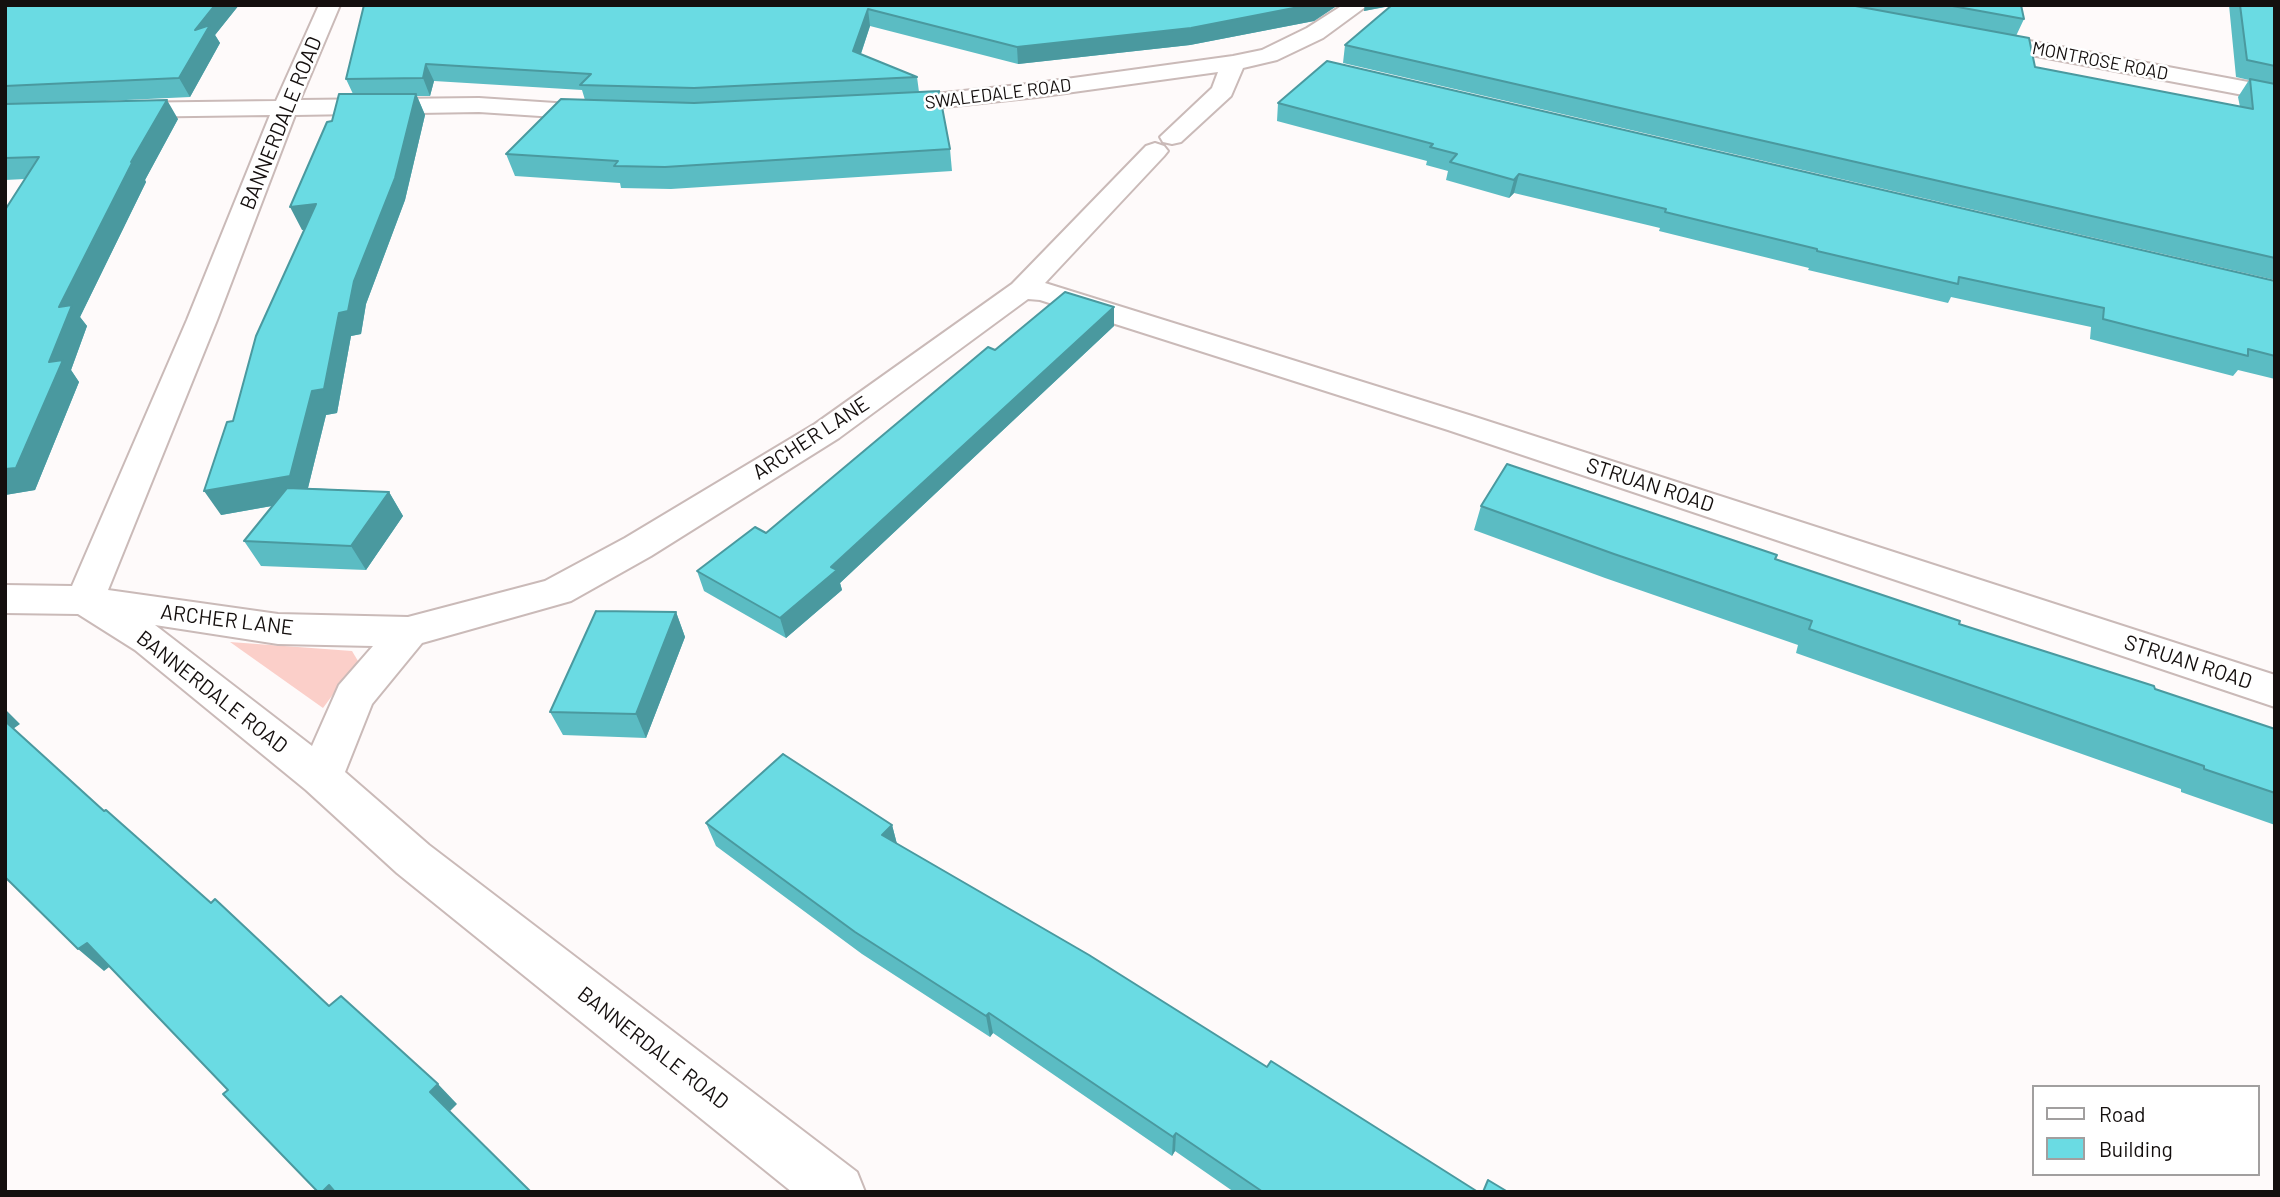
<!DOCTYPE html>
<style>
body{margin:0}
#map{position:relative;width:2280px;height:1197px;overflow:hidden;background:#fefafa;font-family:Barlow,sans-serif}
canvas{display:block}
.frame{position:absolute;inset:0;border:7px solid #140f0e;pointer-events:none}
.legend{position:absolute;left:2032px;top:1085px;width:228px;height:91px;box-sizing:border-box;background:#fff;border:2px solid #a19f9f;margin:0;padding:9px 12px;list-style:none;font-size:21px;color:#140f0e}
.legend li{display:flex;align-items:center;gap:14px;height:35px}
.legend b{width:35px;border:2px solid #a19f9f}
</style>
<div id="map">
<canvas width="2280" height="1197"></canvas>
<div class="frame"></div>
<ul class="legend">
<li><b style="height:9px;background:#fff"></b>Road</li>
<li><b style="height:19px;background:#6adbe3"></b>Building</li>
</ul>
</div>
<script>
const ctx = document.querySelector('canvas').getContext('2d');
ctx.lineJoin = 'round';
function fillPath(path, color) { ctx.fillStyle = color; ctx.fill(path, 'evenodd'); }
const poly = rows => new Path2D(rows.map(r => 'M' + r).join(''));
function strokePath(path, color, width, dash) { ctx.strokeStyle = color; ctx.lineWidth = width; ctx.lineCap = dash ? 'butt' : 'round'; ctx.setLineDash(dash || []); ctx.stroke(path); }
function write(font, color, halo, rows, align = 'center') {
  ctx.font = font + ' Barlow,sans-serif'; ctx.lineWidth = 5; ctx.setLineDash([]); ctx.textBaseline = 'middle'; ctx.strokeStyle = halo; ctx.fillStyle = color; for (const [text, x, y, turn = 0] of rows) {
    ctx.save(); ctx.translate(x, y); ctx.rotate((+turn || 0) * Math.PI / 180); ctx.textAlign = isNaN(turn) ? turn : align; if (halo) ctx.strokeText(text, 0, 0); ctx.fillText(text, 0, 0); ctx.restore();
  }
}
const green = poly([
 [230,642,352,651,358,661,323,708]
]);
const minor = poly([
 [319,5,340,5,300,100,479,98,601,106,610,108,613,113,610,118,601,120,479,112,295,115,217,320,108,590,278,614,408,617,545,581,625,538,815,424,1012,284,1146,146,1155,143,1164,146,1168,151,1164,156,1045,283,1472,416,2275,675,2275,707,1448,430,1040,300,1028,299,839,438,651,556,571,601,422,643,372,704,345,772,429,845,857,1172,865,1192,792,1192,397,873,306,790,135,650,78,614,5,613,5,585,72,586,187,320,270,115,119,117,110,115,107,110,110,105,119,103,276,101,319,5],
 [155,625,278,644,373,646,339,685,312,746,155,625],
 [1343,5,1368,5,1323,38,1277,60,1243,68,1231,96,1181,142,1172,144,1163,142,1160,137,1212,88,1218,72,1037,97,889,113,881,111,877,106,881,101,889,99,1037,83,1233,56,1262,50,1307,28,1343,5],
 [1981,32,2275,87,2275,101,1973,44,1970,39,1973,34,1981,32]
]);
const wall = poly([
 [5,5,239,5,215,35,220,43,190,97,105,101,178,119,145,180,146,182,80,317,87,326,71,370,79,382,35,490,5,495,5,210,25,179,5,180],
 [364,5,1338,5,1314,21,1190,45,1018,64,870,26,861,54,917,77,919,92,950,149,952,171,671,189,621,188,620,183,515,176,506,154,585,100,582,90,434,81,430,96,417,96,425,115,405,200,366,304,361,334,351,336,337,413,326,415,308,488,389,492,403,516,366,570,261,566,244,541,272,506,221,515,233,421,305,229,302,230,332,121,353,94,346,79],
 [1365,5,2021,5,2024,19,2016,36,2035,67,2240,107,2238,97,2249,80,2236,77,2229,5,2275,5,2275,280,1343,63,1345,45,1391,6,1364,11],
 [1278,103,2275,281,2275,379,2238,370,2233,376,2090,339,2091,327,1951,297,1948,303,1808,270,1809,268,1659,231,1660,228,1514,193,1509,198,1446,180,1448,171,1426,165,1427,161,1277,121],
 [1114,307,1114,326,840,583,842,590,786,638,704,591,697,571,766,533,995,350],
 [1481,506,1775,559,1959,624,2275,729,2275,825,2181,792,2181,789,1796,653,1798,645,1605,578,1474,530],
 [676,612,685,637,646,738,563,735,550,712],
 [706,823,892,825,897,844,1267,1067,1478,1192,1234,1192,1175,1151,1172,1156,993,1033,990,1037,862,954,716,846]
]);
const shadedWall = poly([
 [215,5,239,5,215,35,220,43,190,97,179,78,195,30],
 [1309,5,1338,5,1314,21,1190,45,1018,64,1017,47],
 [1365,5,1394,5,1364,11],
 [868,9,870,26,856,68,853,51],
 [426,64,434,81,430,96,423,78],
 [416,94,425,115,405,200,366,304,361,334,351,336,337,413,326,415,305,500,221,515,204,491,312,391,339,313,354,281],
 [167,100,178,119,145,180,146,182,80,317,87,326,71,370,79,382,35,490,5,495,5,469,49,362,59,307,131,162],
 [1519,174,1514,193,1509,198,1514,180],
 [316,204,328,227,302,230,290,207],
 [1114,307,1114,326,840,583,842,590,786,638,780,618,831,567],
 [389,492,403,516,366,570,351,546],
 [676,612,685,637,646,738,636,714],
 [5,709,20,724,13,729,5,722],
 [892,825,898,848,882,835],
 [87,943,113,964,104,971,78,949],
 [989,1013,993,1033,990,1037,986,1016],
 [438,1084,457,1104,450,1111,430,1092],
 [1176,1133,1175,1151,1172,1156,1173,1137],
 [329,1185,337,1192,322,1192]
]);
const building = poly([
 [5,5,215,5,195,30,210,25,179,78,5,86,5,5],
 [364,5,1309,5,1191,28,1017,47,868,9,853,51,917,77,694,88,580,85,591,74,426,64,423,78,346,79,364,5],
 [1392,5,1850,5,2029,38,2035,67,2253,109,2250,79,2275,84,2275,258,1345,45,1392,5],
 [1947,5,2021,5,2024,19,1947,5],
 [2240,5,2275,5,2275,66,2247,60,2240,5],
 [1327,61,2275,281,2275,356,2248,349,2248,356,2103,319,2104,308,1959,277,1958,284,1817,251,1817,249,1665,212,1666,209,1519,174,1514,180,1450,162,1457,154,1430,147,1433,144,1278,103,1327,61],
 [939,91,950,149,665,167,614,166,618,161,506,154,561,99,694,103,939,91],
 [339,94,416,94,395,178,354,281,348,311,339,313,324,389,312,391,290,476,204,491,227,422,233,421,256,336,316,204,290,207,327,122,332,121,339,94],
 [167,100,131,162,133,161,59,307,72,305,49,362,63,360,16,468,5,469,5,210,39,157,5,158,5,104,167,100],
 [1065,292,1114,307,831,567,837,570,780,618,697,571,755,527,766,533,988,347,995,350,1065,292],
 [1507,464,1777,555,1775,559,1960,621,1959,624,2154,686,2155,689,2275,729,2275,793,2204,769,2204,766,1809,629,1812,621,1614,554,1481,506,1507,464],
 [287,488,389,492,351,546,244,541,287,488],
 [596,611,676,612,636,714,550,712,596,611],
 [5,721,104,811,106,810,211,903,215,899,329,1006,341,996,438,1084,430,1092,531,1192,335,1192,329,1185,322,1192,318,1192,223,1094,228,1090,87,943,78,949,5,877,5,721],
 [783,754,892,825,882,835,1089,955,1267,1067,1271,1061,1478,1192,1263,1192,1176,1133,1173,1137,989,1013,986,1016,855,932,706,823,783,754],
 [1488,1180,1508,1192,1483,1192,1488,1180]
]);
const farStreetnames = [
 ["MONTROSE ROAD",2100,61,11],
 ["SWALEDALE ROAD",998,94,-7]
];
const streetNames = [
 ["BANNERDALE ROAD",281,123,-68],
 ["ARCHER LANE",811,438,-33],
 ["STRUAN ROAD",1650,485,18],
 ["ARCHER LANE",227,620,7],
 ["STRUAN ROAD",2188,662,18],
 ["BANNERDALE ROAD",212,692,38],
 ["BANNERDALE ROAD",653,1048,38]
];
fillPath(green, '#fbcfc9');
strokePath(minor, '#cabab8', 4);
fillPath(minor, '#fff');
fillPath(wall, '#5bbcc3');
fillPath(shadedWall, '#4a999f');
fillPath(building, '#6adbe3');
strokePath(building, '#4a999f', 2);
write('18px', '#140f0e', '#fff', farStreetnames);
write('21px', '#140f0e', '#fff', streetNames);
</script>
